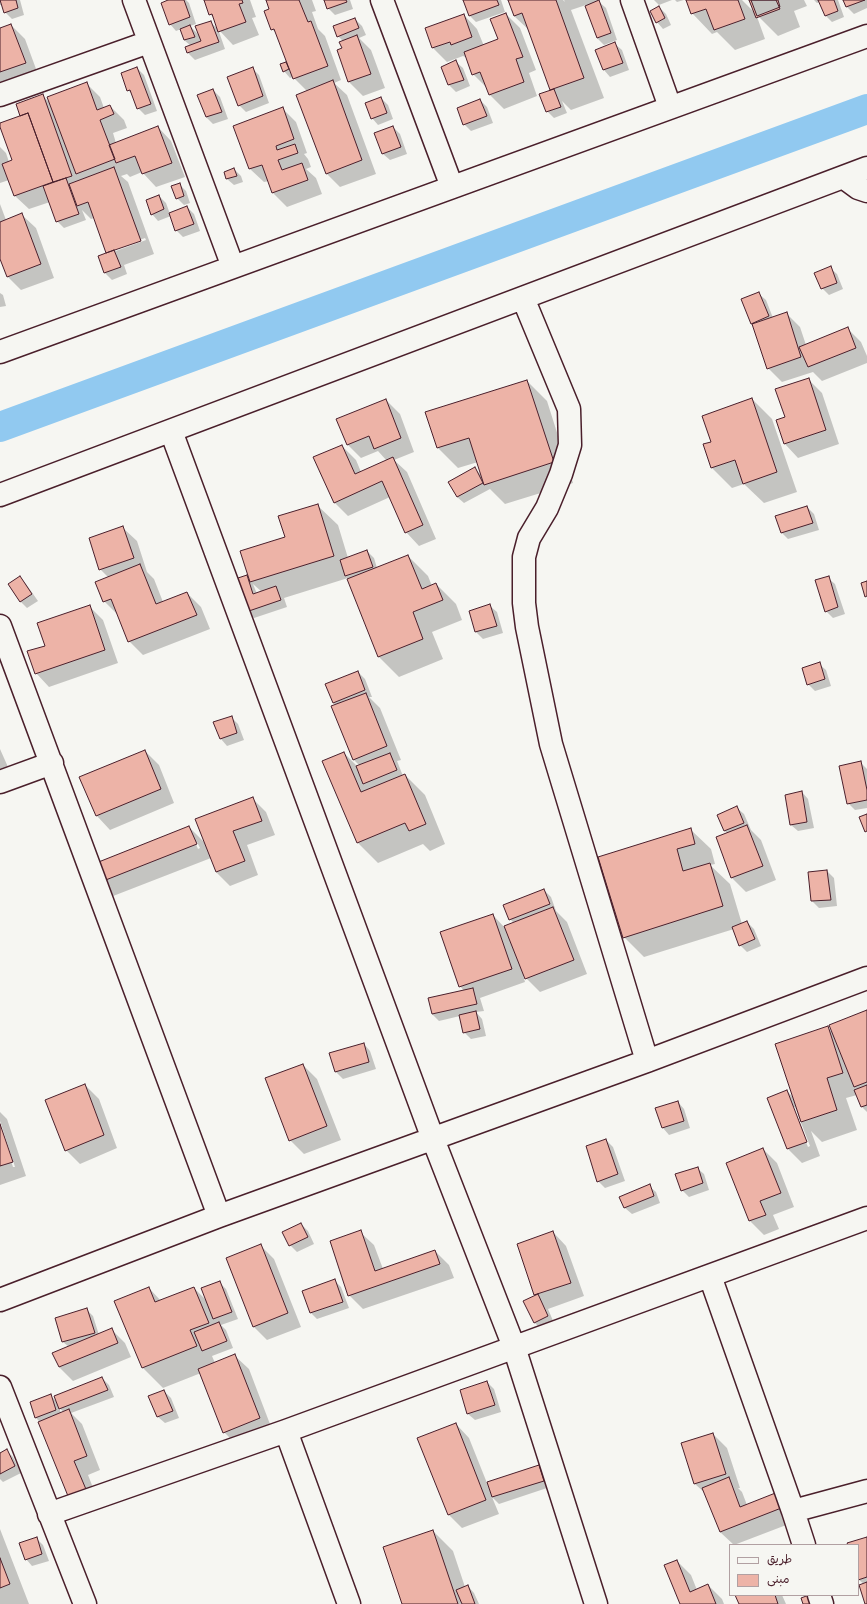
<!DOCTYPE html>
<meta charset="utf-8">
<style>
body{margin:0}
#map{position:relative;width:867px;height:1604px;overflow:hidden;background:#f6f6f2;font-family:"Balsamiq Sans","Playpen Sans Arabic",sans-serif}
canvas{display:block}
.legend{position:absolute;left:729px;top:1544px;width:130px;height:52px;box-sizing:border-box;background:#f6f6f2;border:1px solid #b1a0a2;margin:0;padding:5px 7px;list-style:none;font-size:12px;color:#4a1f2b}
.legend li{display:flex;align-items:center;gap:8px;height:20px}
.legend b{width:20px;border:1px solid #b1a0a2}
</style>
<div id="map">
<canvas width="867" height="1604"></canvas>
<ul class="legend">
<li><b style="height:5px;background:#f6f6f2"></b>طريق</li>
<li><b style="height:11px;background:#edb3a7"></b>مبنى</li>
</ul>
</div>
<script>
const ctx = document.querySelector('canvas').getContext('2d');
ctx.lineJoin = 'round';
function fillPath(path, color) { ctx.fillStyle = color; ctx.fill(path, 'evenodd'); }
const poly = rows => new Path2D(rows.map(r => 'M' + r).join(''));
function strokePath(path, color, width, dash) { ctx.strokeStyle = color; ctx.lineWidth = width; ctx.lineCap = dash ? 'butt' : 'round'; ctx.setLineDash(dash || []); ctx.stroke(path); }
const shadow = poly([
 [0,0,20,0,24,15,12,19,5,12,2,5,0,5],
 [171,0,186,0,189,3,196,24,190,26,200,36,210,22,219,30,215,19,210,14,205,0,250,0,256,17,252,18,259,35,233,45,218,29,225,49,195,60,188,53,186,47,191,46,184,40,181,29,176,31,170,24],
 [267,0,312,0,316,11,312,12,318,29,325,36,341,80,334,83,347,95,376,174,340,187,326,173,307,91,293,77,290,78,284,71,286,63,290,67,278,35,272,29,270,9],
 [325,0,350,0,353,9,335,15,328,8],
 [464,0,501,0,505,12,476,22,470,16],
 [509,0,563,0,565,2,564,0,599,0,598,1,606,8,617,40,604,45,597,38,586,5,571,10,604,98,571,110,562,101,567,113,554,118,547,111,551,91,530,31,514,16],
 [654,0,672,0,659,5],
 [675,0,684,0,677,2],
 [687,0,742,0,755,13,750,0,804,0,807,6,794,11,800,27,778,36,756,14,765,39,735,50,717,32,712,34,692,13],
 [814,0,838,0,844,17,832,22,825,15,820,2,817,3],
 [844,0,867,0,867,8,854,14,847,7],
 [659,7,666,14,671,25,663,29,657,22],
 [506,14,520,28,536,70,529,73,537,96,504,109,490,95,487,88,473,74,467,58,463,56,447,62,433,48,426,29,464,15,477,29,484,46,499,40],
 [355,19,362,26,366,35,359,38,371,50,385,88,363,96,349,82,338,50,343,49,344,42,338,36],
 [11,25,25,39,39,77,0,96,0,29],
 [615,44,622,50,629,70,610,77,604,70,596,50],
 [456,62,463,68,470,86,456,92,449,85,442,67],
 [137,68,144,75,157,111,145,115,138,108,134,96,128,90],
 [252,68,259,75,269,103,246,112,239,105],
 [87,84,100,97,104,108,110,106,124,120,127,128,113,133,116,143,158,127,171,141,185,177,156,187,142,172,130,177,127,174,121,176,128,182,154,254,124,265,127,274,112,280,105,273,99,257,107,254,94,218,91,219,82,210,86,220,64,228,57,221,50,202,29,209,15,196,9,180,0,183,0,147,6,153,9,162,14,160,22,116,42,95,51,104],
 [145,238,146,240,113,252,113,250],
 [213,90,220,97,228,119,213,124,206,117],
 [381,98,388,105,393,119,378,125,372,118],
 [480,100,487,107,493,123,471,131,464,124],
 [282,108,296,122,307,153,304,154,308,159,311,167,306,169,316,178,322,194,287,207,273,193,269,181,264,182,250,169],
 [393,127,400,134,407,154,390,160,383,154,375,134],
 [234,169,241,176,243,182,234,185,227,179],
 [179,184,186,191,190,203,184,205,177,198],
 [159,196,166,203,170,214,187,207,194,214,200,231,183,237,176,230,171,216,158,221,152,214],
 [0,204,6,220,22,215,36,228,54,278,21,290,7,276,0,256],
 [830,268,837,274,843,289,829,295,822,288],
 [0,293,3,295,6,306,0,307],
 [759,294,766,300,773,318,786,313,800,327,806,345,847,328,861,342,867,356,867,363,822,381,813,372,782,382,768,368,752,323],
 [808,379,822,393,839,444,798,458,785,444,777,421,786,418],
 [527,381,547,401,573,483,505,504,490,489,464,503,457,497,475,469,482,476,478,462,458,468,438,448],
 [752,399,772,419,797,492,764,503,744,484,732,488,712,468,704,445,713,442],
 [386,400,400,414,414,452,394,460,407,472,436,539,419,546,406,532,390,497,348,516,334,502,342,446,356,460,361,472,387,461,378,451,361,458,347,444],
 [317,505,338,525,348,558,367,551,374,558,377,568,408,556,428,576,432,586,436,584,456,604,462,620,432,632,443,659,399,677,378,656,348,578,284,598,287,607,254,618,247,612,246,576,251,581,286,537],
 [253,584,262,592,257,594],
 [807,507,814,514,819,530,788,539,782,533],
 [123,528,137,541,147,572,154,579,163,602,187,593,201,607,210,629,143,655,129,641,118,615,104,601,109,578,100,569],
 [19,577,26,584,38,601,27,608,21,602,9,585],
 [828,578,835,584,845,614,833,618,826,611],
 [89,606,103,620,118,663,49,687,36,673,46,646],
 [490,606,497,612,503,633,483,639,476,632,471,611],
 [819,664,826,670,831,686,815,691,808,684],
 [358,672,365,679,372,697,369,697,380,708,401,760,397,761,403,776,405,775,425,795,445,844,430,851,423,844,378,863,358,843,323,762,344,753,358,767,360,766,354,760,336,705,333,703],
 [231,717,238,724,244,740,227,746,221,739],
 [0,749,8,767,0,771],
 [145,751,159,765,174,803,110,830,97,816],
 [861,763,867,769,867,808,855,810,848,803],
 [802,792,808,799,814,828,798,831,791,825],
 [252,798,266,812,275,835,247,845,258,875,230,886,216,872,211,858,108,898,94,884,189,827,206,844],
 [195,842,197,842,200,848,198,849],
 [737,808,744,814,751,830,761,840,776,880,746,892,732,878,717,838,728,834,725,831],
 [690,829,711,849,715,864,710,865,730,884,742,924,747,922,754,929,761,946,747,952,740,945,734,929,644,957,624,937,599,858],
 [827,871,834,878,837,906,819,908,812,901,809,873],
 [544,890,551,897,556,911,567,922,587,974,540,992,523,975,525,982,480,998,484,1011,476,1012,482,1019,486,1036,471,1039,464,1032,460,1016,439,1021,432,1014,464,991,460,986,493,915,504,927,514,923,510,919],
 [867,1011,867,1112,862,1107,857,1095,846,1098,857,1130,822,1142,811,1131,820,1156,802,1163,788,1149,768,1098,787,1091,794,1098,827,1027,834,1034],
 [792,1107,795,1107,810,1146,808,1147],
 [364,1044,370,1051,376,1069,343,1079,336,1072,331,1054],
 [303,1065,317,1079,341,1140,304,1154,290,1140],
 [85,1085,99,1099,117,1148,80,1164,66,1150],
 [678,1102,684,1109,690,1128,669,1135,663,1128],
 [0,1112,7,1119,26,1176,0,1185,0,1127,13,1167,15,1167,0,1121],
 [606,1140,613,1147,625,1181,605,1188,598,1181],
 [763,1149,777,1163,794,1207,773,1215,779,1229,764,1235,750,1221,727,1164],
 [697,1168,704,1174,709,1190,689,1197,682,1190],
 [649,1186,656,1192,660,1203,632,1214,625,1208,621,1197],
 [301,1224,308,1231,314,1244,297,1252,290,1245],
 [360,1232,374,1245,383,1269,435,1251,449,1265,454,1278,363,1309,349,1295],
 [553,1232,566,1246,584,1296,548,1309,554,1323,541,1329,535,1323,525,1302,537,1296,535,1294],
 [261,1246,274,1259,301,1327,267,1340,253,1326],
 [334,1280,341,1287,349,1308,317,1319,311,1313],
 [219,1282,226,1289,238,1319,221,1325,226,1330,233,1348,212,1356,215,1363,235,1356,249,1369,273,1432,238,1446,224,1432,201,1373,163,1388,143,1368,115,1302,149,1288,161,1301,194,1288,207,1301],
 [86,1309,93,1316,99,1335,112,1330,125,1343,131,1357,73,1381,59,1367,69,1347,63,1342,56,1319],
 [102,1378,109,1385,114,1397,71,1413,82,1424,100,1470,88,1475,101,1508,84,1514,70,1501,40,1422,36,1418,31,1403,50,1395,57,1402],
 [59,1408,64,1412,61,1413],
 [487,1382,494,1389,501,1412,475,1420,468,1414,461,1391],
 [164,1391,171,1398,179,1418,165,1423,158,1417],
 [456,1424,469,1438,487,1483,538,1467,545,1473,550,1487,499,1504,492,1497,499,1514,462,1528,448,1514],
 [713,1434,727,1448,740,1488,738,1488,742,1492,747,1505,783,1491,802,1519,734,1545,720,1532,706,1494,695,1484],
 [7,1451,13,1457,21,1473,3,1482,0,1479,0,1454],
 [0,1529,29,1604,0,1604],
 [433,1531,453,1551,465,1587,468,1586,474,1593,479,1604,403,1604],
 [36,1538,43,1545,49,1561,32,1566,26,1559],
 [867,1538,867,1604,866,1604,864,1584,859,1580,858,1576,858,1545,849,1545],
 [677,1561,691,1575,697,1590,708,1585,722,1599,724,1604,681,1604],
 [736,1595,782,1595,786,1604,740,1604]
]);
const canal = poly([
 [0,427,867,109]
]);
const building = poly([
 [0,0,16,0,18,8,4,13,0,0],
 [168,0,184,0,190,17,169,25,161,3,168,0],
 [204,0,242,0,243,3,239,4,246,22,218,32,212,14,209,15,204,0],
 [266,0,299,0,308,22,311,21,328,66,293,79,274,29,271,30,264,11,269,9,266,0],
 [324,0,346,0,347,2,327,9,324,0],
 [463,0,497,0,499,5,469,16,463,0],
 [508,0,556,0,584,78,550,90,522,13,514,16,508,0],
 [599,0,611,33,597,38,585,6,599,0],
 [686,0,738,0,745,19,714,30,706,9,691,14,686,0],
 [749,0,776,0,780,9,756,18,749,0],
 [751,0,778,0,780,7,757,16,751,0],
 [818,0,834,0,838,11,825,16,818,0],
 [843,0,865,0,846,7,843,0],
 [659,6,665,18,656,23,650,11,659,6],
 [506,13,523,57,516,59,524,82,489,95,480,72,472,75,464,52,498,39,490,19,506,13],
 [464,14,472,37,451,45,450,42,432,48,425,28,464,14],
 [355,18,359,28,337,37,333,26,355,18],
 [211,21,219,42,187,53,185,47,201,41,195,26,211,21],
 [11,24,26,63,0,72,0,28,11,24],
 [190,25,195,37,184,40,180,29,190,25],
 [357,35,371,74,348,82,337,50,342,48,339,42,357,35],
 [615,42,623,63,603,70,595,50,615,42],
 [456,60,464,80,448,85,441,67,456,60],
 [286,62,289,69,283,72,280,64,286,62],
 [137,67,151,104,137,109,130,90,127,91,121,73,137,67],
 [253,67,263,96,238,106,227,77,253,67],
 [333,80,362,160,326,174,296,95,333,80],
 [87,82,97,110,110,105,114,114,100,120,115,159,76,174,47,97,87,82],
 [213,89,222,112,206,117,197,95,213,89],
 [554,89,561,107,546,112,539,94,554,89],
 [43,94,72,176,53,182,28,113,20,116,16,104,43,94],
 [381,97,387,113,371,119,365,103,381,97],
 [480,99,487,116,463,125,457,108,480,99],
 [283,107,294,139,276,146,277,150,295,144,298,153,278,160,282,170,302,163,308,180,272,193,262,165,249,169,233,126,283,107],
 [28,113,53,182,14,196,2,164,12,160,0,127,0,123,28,113],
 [158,126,172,163,142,174,135,156,116,163,109,145,158,126],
 [393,126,401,147,382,154,374,133,393,126],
 [114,167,141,241,106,253,88,202,77,206,69,184,114,167],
 [234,168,237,176,226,179,224,172,234,168],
 [66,178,79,214,56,222,43,186,66,178],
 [180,183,184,196,176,199,171,186,180,183],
 [159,195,164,209,151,215,146,200,159,195],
 [187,206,194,224,175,231,169,213,187,206],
 [22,213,41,264,7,277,0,259,0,222,22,213],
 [114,250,121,267,104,273,98,256,114,250],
 [831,266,837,283,821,289,814,273,831,266],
 [759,292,769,316,751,324,741,299,759,292],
 [787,312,801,357,767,369,752,324,787,312],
 [848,327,856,348,808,367,799,347,848,327],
 [809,378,826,430,784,444,776,420,785,417,775,389,809,378],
 [527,380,554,462,484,485,469,438,437,448,425,412,527,380],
 [752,398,777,472,743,484,735,460,711,468,703,444,711,442,702,416,752,398],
 [386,399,401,438,374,449,369,436,347,445,336,419,386,399],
 [342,445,355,474,393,457,423,525,405,533,382,481,334,503,313,457,342,445],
 [475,467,483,483,457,497,448,482,475,467],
 [318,504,334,556,250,582,240,551,285,537,278,516,318,504],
 [807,506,813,523,781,533,775,516,807,506],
 [123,526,134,558,99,570,89,538,123,526],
 [367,550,373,567,345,576,340,560,367,550],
 [408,555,422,589,436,583,443,600,413,612,423,639,378,657,347,579,408,555],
 [140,564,156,604,187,592,197,615,128,642,111,599,103,602,95,582,140,564],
 [247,575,253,594,276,586,281,600,246,612,235,579,247,575],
 [20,576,32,594,20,602,8,584,20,576],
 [829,576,838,607,825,612,815,580,829,576],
 [867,581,867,596,865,597,861,583,867,581],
 [490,604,497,626,475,632,469,611,490,604],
 [90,605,105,650,35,674,27,651,45,646,37,623,90,605],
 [820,662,825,679,807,685,802,668,820,662],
 [358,671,365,690,333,703,325,684,358,671],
 [366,693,387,746,353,760,331,706,366,693],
 [232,716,237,733,220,739,213,722,232,716],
 [145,750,161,789,96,816,79,777,145,750],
 [344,752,361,792,405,774,426,824,409,831,405,823,357,843,322,761,344,752],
 [390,753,397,770,363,784,356,766,390,753],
 [861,761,867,790,867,800,847,804,839,766,861,761],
 [802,791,807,822,790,825,785,795,802,791],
 [253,797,262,821,233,831,245,861,216,872,195,819,253,797],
 [737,806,744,823,724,831,717,815,737,806],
 [867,814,867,831,865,832,859,817,867,814],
 [747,825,763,866,731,878,716,837,747,825],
 [189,826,197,844,93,885,86,867,189,826],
 [691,828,695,844,677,849,683,871,710,863,723,906,623,938,598,857,691,828],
 [827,870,831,900,811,901,808,872,827,870],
 [544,889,550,904,509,920,503,905,544,889],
 [553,907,574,960,525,979,504,926,553,907],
 [493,914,512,969,459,987,440,932,493,914],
 [747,921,755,939,739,946,732,927,747,921],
 [473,988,477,1004,432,1014,428,998,473,988],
 [867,1010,867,1082,854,1087,829,1025,867,1010],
 [476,1011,480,1029,463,1033,459,1015,476,1011],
 [828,1026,843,1073,827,1078,837,1110,801,1122,775,1044,828,1026],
 [364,1043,369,1062,335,1072,329,1053,364,1043],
 [303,1064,327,1126,289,1141,265,1078,303,1064],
 [85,1084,104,1135,65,1151,45,1100,85,1084],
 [867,1085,867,1105,861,1107,854,1090,867,1085],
 [787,1090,807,1142,787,1149,767,1098,787,1090],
 [678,1101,684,1121,662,1128,655,1108,678,1101],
 [0,1124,13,1162,0,1166,0,1124],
 [606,1139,618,1174,597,1182,586,1146,606,1139],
 [763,1148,781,1193,760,1201,766,1215,749,1221,726,1163,763,1148],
 [698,1167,703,1183,681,1191,675,1174,698,1167],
 [650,1184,654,1196,624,1208,619,1197,650,1184],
 [301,1223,308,1237,289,1246,282,1232,301,1223],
 [361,1230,375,1271,435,1250,440,1264,348,1296,330,1241,361,1230],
 [553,1231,571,1283,534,1295,517,1244,553,1231],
 [261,1244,288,1313,253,1327,226,1258,261,1244],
 [335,1279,343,1302,310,1313,302,1291,335,1279],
 [220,1281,232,1312,213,1319,201,1288,220,1281],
 [149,1287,155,1302,194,1287,209,1323,190,1330,197,1346,142,1368,114,1301,149,1287],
 [538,1294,548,1316,534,1323,523,1301,538,1294],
 [87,1308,95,1333,62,1342,55,1318,87,1308],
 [219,1322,227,1341,202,1351,194,1332,219,1322],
 [112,1328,118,1343,59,1367,52,1353,112,1328],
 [235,1354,260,1418,223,1433,198,1369,235,1354],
 [102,1377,108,1390,59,1409,54,1396,102,1377],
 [487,1381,495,1405,467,1414,460,1390,487,1381],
 [164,1390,173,1411,157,1417,148,1396,164,1390],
 [51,1394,56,1410,35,1418,30,1402,51,1394],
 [69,1409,87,1456,74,1461,88,1494,70,1501,38,1422,69,1409],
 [456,1423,486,1500,448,1515,417,1438,456,1423],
 [713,1433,726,1474,694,1484,681,1443,713,1433],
 [7,1449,15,1466,0,1474,0,1453,7,1449],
 [539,1465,544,1481,492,1497,487,1482,539,1465],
 [729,1477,740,1507,783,1490,789,1505,720,1532,702,1488,729,1477],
 [433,1530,458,1604,402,1604,383,1547,433,1530],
 [37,1537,42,1554,25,1560,19,1543,37,1537],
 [867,1537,867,1577,858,1580,858,1545,848,1545,847,1543,867,1537],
 [0,1558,10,1584,0,1588,0,1558],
 [677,1560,690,1592,708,1584,716,1604,680,1604,664,1565,677,1560],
 [867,1582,867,1604,865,1604,859,1585,867,1582],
 [468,1585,475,1604,462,1604,456,1590,468,1585],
 [735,1595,775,1595,778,1604,739,1604,735,1595],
 [809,1595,823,1604,803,1604,801,1598,809,1595]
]);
const minor = poly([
 [134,0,233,267],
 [382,0,452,187],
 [632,0,670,107],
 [0,95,149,42],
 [843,177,858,188,867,191],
 [523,298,569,409,570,445,561,474,547,508,529,538,524,557,524,603,527,627,551,744,647,1061],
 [0,352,867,36],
 [171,431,433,1139,514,1347,596,1604],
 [0,495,867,168],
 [0,626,219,1216],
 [0,782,52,763],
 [710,1276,793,1511,804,1545],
 [0,1300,219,1216,647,1061,867,978],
 [0,1387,85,1604],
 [286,1431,349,1604],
 [793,1511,867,1491],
 [49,1514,286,1431,867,1218],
 [819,1595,822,1604]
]);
fillPath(shadow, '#0003');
strokePath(canal, '#91c9f0', 30);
fillPath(building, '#edb3a7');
strokePath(building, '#4a1f2b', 1);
strokePath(minor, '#4a1f2b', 25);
strokePath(minor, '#f6f6f2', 22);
</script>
